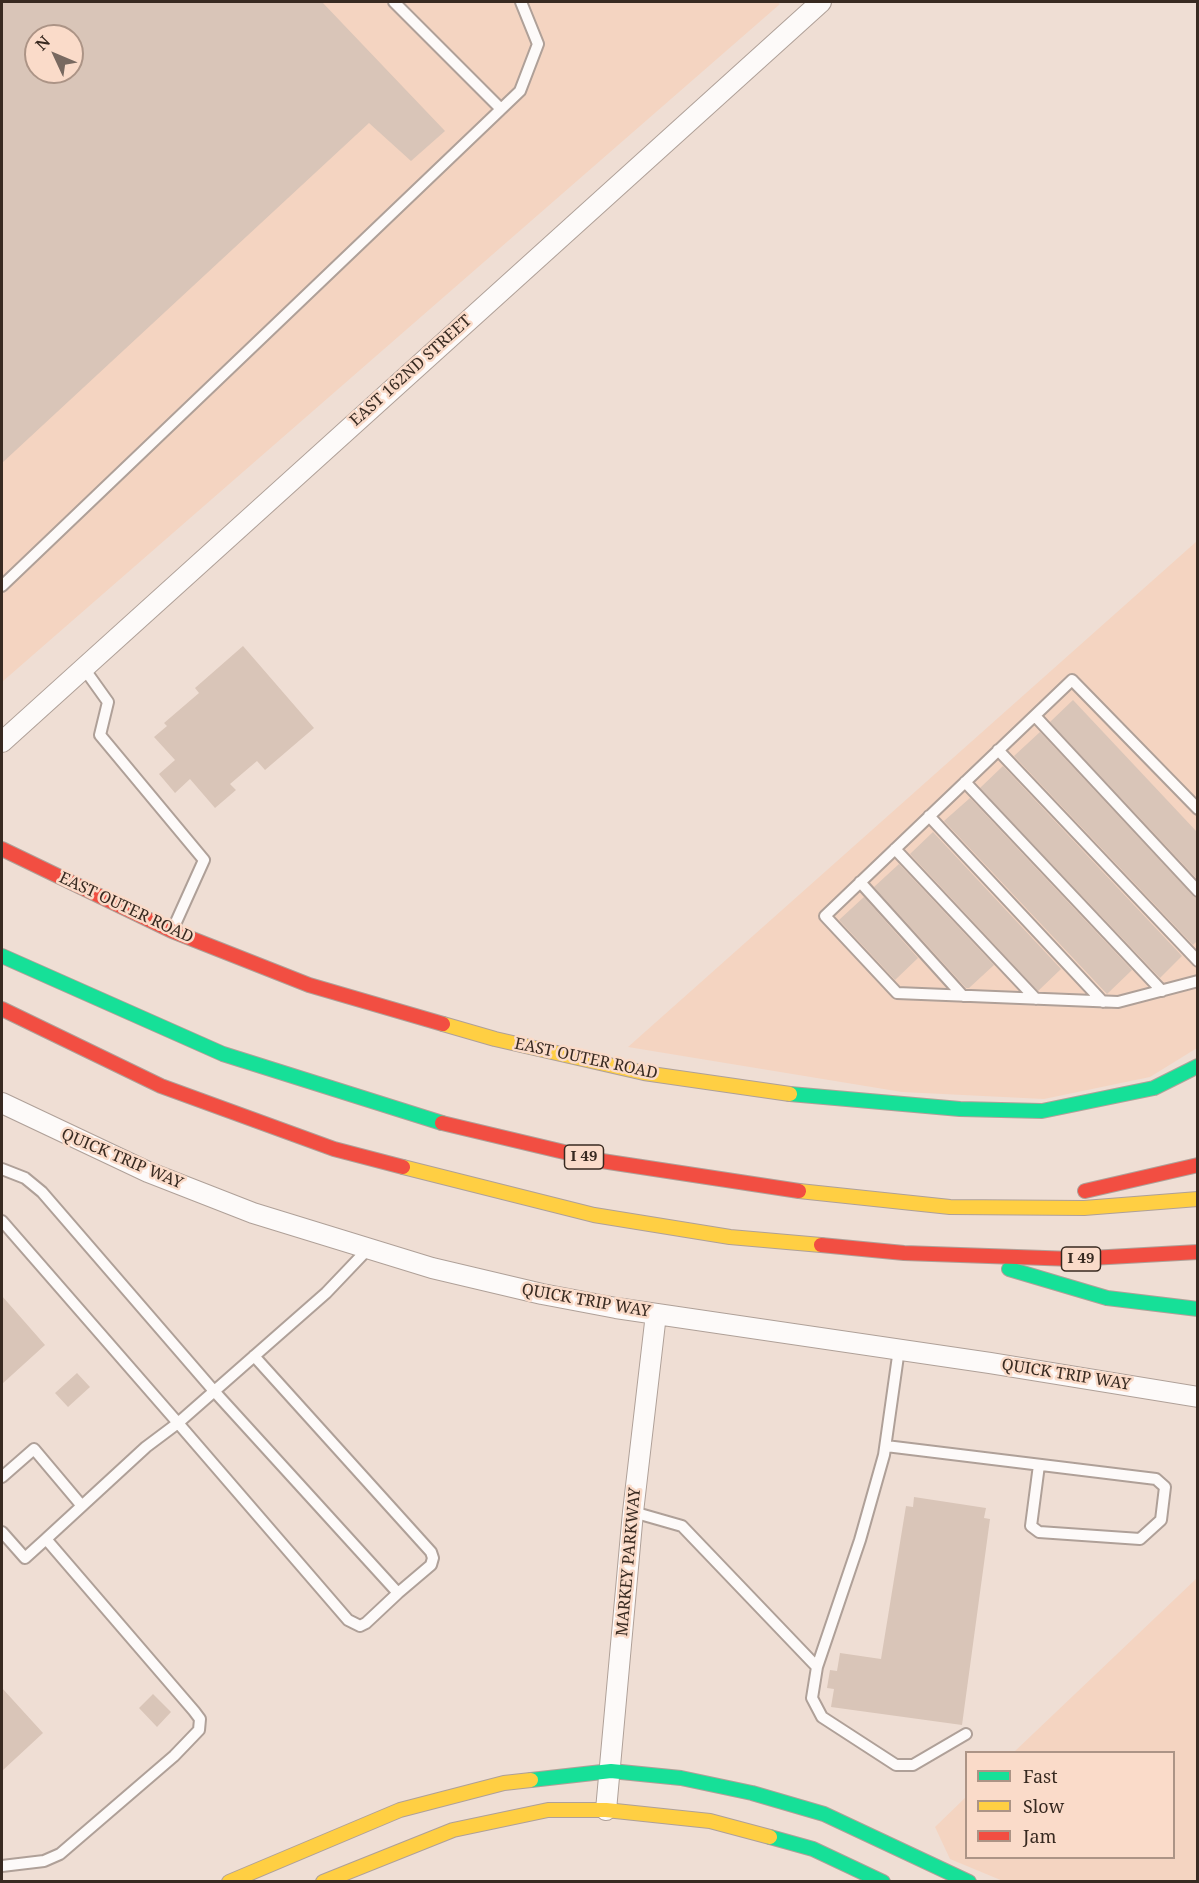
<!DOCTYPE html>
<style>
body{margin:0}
#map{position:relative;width:1199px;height:1883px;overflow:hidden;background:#efded4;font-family:"Noto Serif",serif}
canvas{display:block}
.frame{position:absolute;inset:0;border:3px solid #382a21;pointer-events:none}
.legend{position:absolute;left:965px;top:1751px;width:210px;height:108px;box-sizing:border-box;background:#fadbc9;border:2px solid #ac9486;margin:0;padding:8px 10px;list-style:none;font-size:18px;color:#382a21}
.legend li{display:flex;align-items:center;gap:12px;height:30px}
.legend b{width:30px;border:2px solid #ac9486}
.north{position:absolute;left:24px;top:24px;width:60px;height:60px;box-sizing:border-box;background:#fadbc9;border:2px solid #ac9486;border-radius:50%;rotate:314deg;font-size:16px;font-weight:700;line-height:24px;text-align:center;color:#382a21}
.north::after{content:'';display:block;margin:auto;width:21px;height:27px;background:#786960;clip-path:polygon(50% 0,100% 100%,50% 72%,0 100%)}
</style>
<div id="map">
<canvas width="1199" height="1883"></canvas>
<div class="frame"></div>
<ul class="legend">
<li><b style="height:8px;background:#16e098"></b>Fast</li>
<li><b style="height:8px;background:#ffcf43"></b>Slow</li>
<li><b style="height:8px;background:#f24e42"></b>Jam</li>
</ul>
<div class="north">N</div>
</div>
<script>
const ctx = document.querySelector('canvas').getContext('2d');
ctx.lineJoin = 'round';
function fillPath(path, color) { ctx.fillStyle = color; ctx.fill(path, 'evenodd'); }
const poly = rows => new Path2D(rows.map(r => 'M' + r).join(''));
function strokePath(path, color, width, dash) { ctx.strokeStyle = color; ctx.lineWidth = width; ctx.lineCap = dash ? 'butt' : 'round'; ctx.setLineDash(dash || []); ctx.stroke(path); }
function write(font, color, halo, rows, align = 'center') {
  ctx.font = font + ' "Noto Serif",serif'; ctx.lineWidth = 5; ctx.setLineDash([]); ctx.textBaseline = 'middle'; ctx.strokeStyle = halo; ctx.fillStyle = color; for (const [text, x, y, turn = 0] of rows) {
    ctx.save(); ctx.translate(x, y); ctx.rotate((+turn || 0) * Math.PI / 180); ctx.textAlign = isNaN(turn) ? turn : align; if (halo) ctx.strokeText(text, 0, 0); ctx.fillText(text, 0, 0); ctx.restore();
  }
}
const built = poly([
 [2,2,777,2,780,4,2,682],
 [36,36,72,36,72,72,36,72],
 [1197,541,1197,1048,1150,1077,1044,1099,902,1092,628,1047],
 [1197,1578,1197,1881,1003,1881,950,1859,935,1827,966,1797,966,1858,1174,1858,1174,1752,1014,1752]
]);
const building = poly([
 [2,2,322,2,445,131,411,161,369,123,2,463],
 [36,36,72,36,72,72,36,72],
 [243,646,314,728,265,770,257,761,230,784,236,790,215,808,190,779,175,793,159,774,175,760,154,737,167,726,164,723,199,693,195,688],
 [1073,700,1197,832,1197,879,1050,722],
 [1040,732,1193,896,1197,898,1197,941,1193,945,1014,756],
 [1003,766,1182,956,1160,978,980,788],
 [970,798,1132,970,1107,994,944,821],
 [933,832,1061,969,1038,991,910,854],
 [899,864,994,965,969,988,966,988,874,887],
 [864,897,918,958,895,980,839,920],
 [2,1296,45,1345,2,1384],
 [77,1373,90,1387,68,1407,55,1393],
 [914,1497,986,1508,984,1518,990,1519,962,1725,831,1707,834,1689,827,1688,830,1670,837,1671,840,1653,881,1659,906,1506,913,1507],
 [2,1688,43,1733,2,1771],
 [153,1694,171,1712,157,1727,139,1708]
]);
const lane = poly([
 [394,2,501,109],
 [2,586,520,91,538,44,521,2],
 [83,667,108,702,100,735,204,860,172,931],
 [1035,716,1198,891],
 [998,750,1198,961],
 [965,782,1162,991],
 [1198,809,1072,680,825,916,897,993,1118,1002,1198,981],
 [929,816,1103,1002],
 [895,849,1036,999],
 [860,882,963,996],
 [2,1169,25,1178,42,1192,214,1391,398,1593,431,1565,433,1558,431,1552,254,1356],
 [2,1221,178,1423,326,1293,367,1250],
 [886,1446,1156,1479,1165,1487,1161,1520,1140,1539,1039,1532,1031,1526,1039,1465],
 [2,1477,34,1449,82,1506],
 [633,1512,682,1526,817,1667,860,1540,884,1455,899,1349],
 [2,1532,25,1558,46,1539],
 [817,1667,812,1698,822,1717,896,1765,913,1765,966,1734],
 [2,1866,44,1861,60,1854,174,1756,199,1730,200,1719,194,1711,46,1539,146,1447,178,1423,348,1620,360,1626,366,1623,398,1593]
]);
const street = poly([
 [2,742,821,2],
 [2,1103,148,1172,253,1213,432,1268,542,1294,616,1308,990,1363,1198,1397],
 [606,1810,633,1512,656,1314]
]);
const fast = poly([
 [2,956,223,1054,442,1123],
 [790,1094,960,1109,1042,1111,1154,1088,1198,1066],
 [1009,1269,1107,1298,1198,1309],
 [531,1780,611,1771,681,1778,752,1793,824,1814,969,1882],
 [770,1837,813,1849,883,1882]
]);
const slow = poly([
 [443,1024,495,1039,644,1073,790,1094],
 [403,1167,594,1215,730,1237,821,1245],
 [799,1191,950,1207,1084,1208,1198,1199],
 [229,1882,400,1810,504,1783,531,1780],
 [323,1882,453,1830,548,1810,606,1810,710,1821,770,1837]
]);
const jam = poly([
 [2,849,172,931,309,985,443,1024],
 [2,1009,161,1086,334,1149,403,1167],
 [442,1123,602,1161,799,1191],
 [1085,1191,1198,1165],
 [821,1245,904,1253,1073,1259,1198,1252]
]);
const shields = [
 [584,1157,39],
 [1081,1259,39]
];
const shieldNames = [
 ["I 49",584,1157],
 ["I 49",1081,1259]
];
const streetNames = [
 ["EAST 162ND STREET",411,371,-42],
 ["EAST OUTER ROAD",126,908,25],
 ["EAST OUTER ROAD",586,1059,12],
 ["QUICK TRIP WAY",122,1159,23],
 ["QUICK TRIP WAY",586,1301,10],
 ["QUICK TRIP WAY",1066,1375,9],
 ["MARKEY PARKWAY",629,1562,-85]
];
fillPath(built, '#f4d4c1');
fillPath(building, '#d9c5b8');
strokePath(lane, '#afa098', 14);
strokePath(street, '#afa098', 22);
strokePath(fast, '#afa098', 16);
strokePath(slow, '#afa098', 16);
strokePath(jam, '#afa098', 16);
strokePath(lane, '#fdfaf9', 10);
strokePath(street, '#fdfaf9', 20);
strokePath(fast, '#16e098', 14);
strokePath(slow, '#ffcf43', 14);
strokePath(jam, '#f24e42', 14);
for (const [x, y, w] of shields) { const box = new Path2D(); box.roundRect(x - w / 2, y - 12, w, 24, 4.5); ctx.fillStyle = '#fadbc9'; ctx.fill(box); strokePath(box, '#382a21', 1.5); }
write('bold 15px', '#382a21', null, shieldNames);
write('16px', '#382a21', '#fadbc9', streetNames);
</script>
